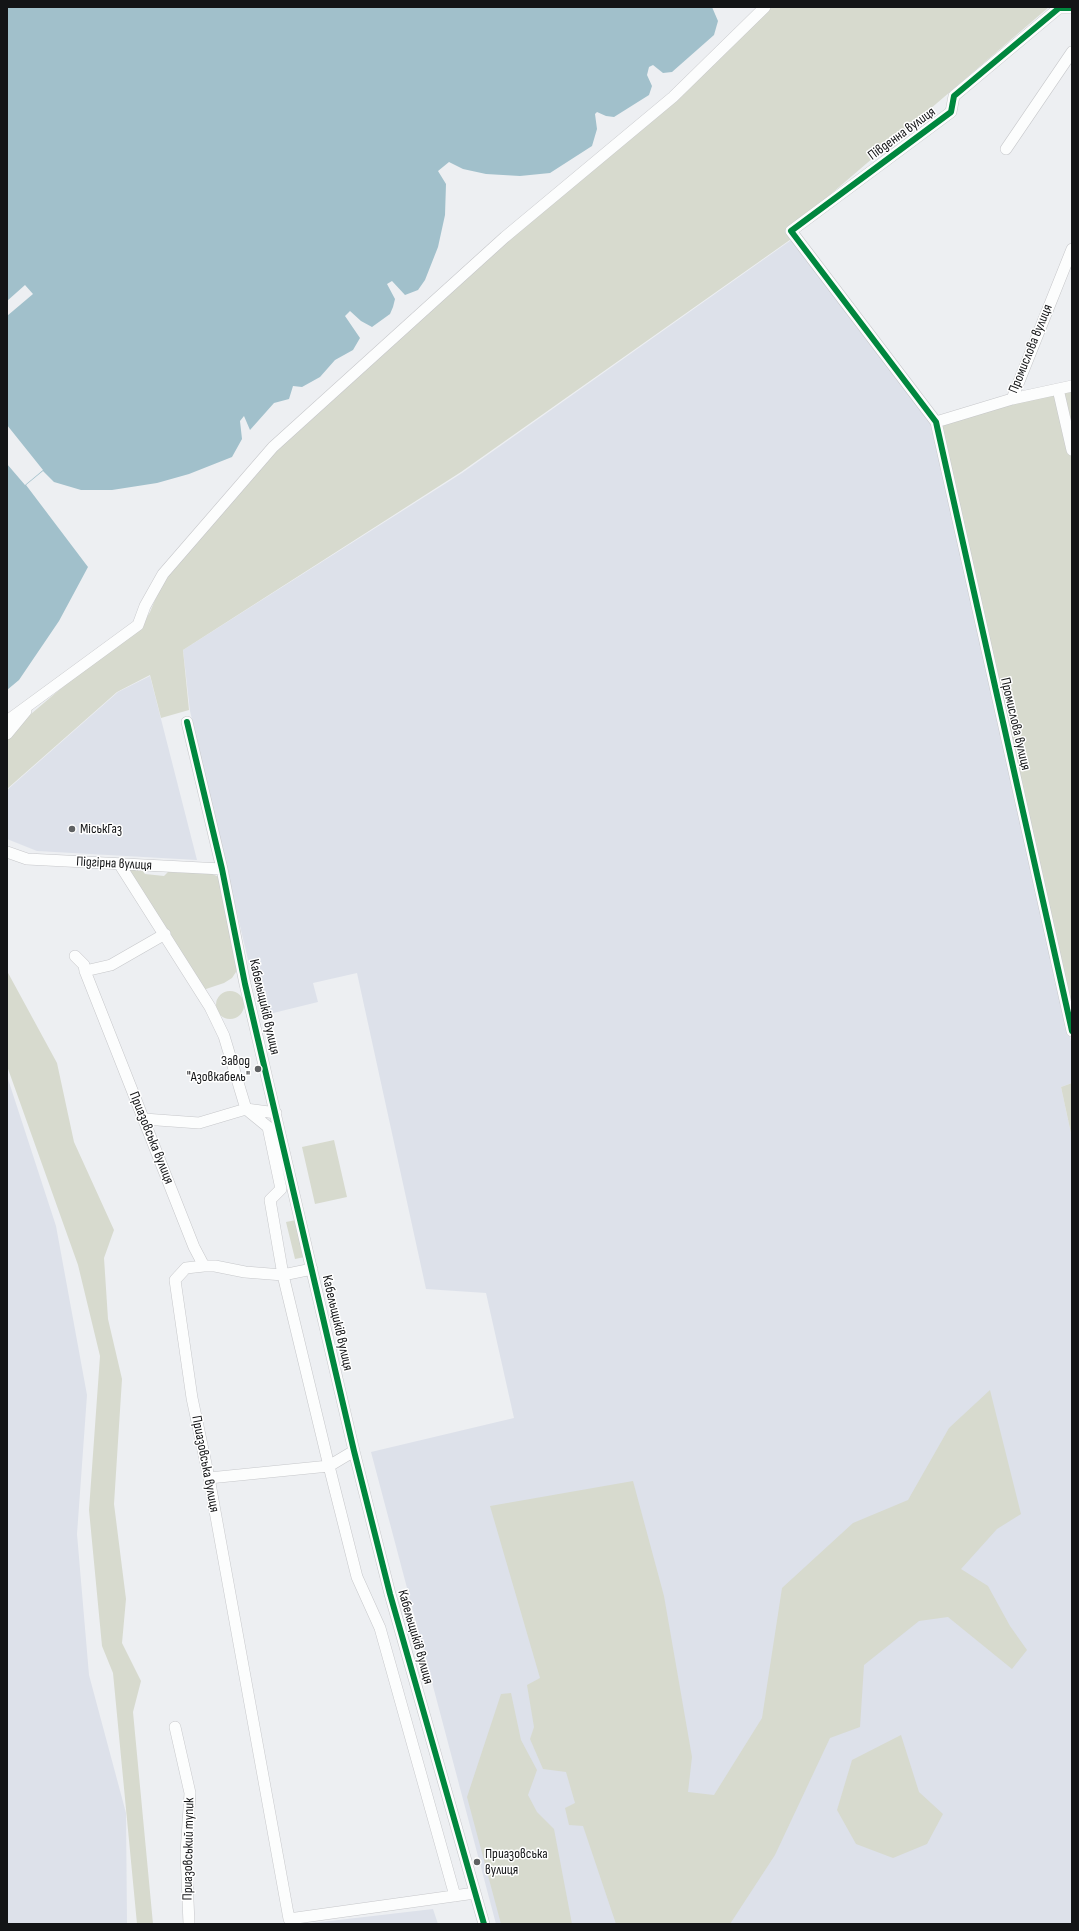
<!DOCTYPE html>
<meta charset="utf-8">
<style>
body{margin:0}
#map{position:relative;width:1079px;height:1931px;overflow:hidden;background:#edeff2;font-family:"Sofia Sans Condensed",sans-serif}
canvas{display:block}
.frame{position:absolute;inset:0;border:8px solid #131416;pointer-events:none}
</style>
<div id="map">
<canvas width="1079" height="1931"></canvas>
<div class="frame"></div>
</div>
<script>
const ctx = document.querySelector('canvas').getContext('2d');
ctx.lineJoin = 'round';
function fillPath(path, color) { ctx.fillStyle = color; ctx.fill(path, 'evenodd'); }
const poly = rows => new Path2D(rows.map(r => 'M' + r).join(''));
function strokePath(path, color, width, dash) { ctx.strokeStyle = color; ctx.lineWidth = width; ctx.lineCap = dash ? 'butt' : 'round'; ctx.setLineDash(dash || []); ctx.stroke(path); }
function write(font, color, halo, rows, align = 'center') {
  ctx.font = font + ' "Sofia Sans Condensed",sans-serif'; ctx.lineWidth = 3; ctx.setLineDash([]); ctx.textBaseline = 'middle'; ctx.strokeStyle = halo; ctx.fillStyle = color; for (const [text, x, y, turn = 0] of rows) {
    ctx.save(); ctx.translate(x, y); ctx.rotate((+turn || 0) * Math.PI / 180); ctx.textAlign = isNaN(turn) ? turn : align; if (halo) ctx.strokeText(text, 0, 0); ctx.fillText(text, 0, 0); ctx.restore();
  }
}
const built = poly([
 [794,238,931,425,1072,1046,1072,1083,1061,1087,1072,1138,1072,1924,496,1924,371,1452,514,1418,486,1293,426,1289,357,973,313,983,318,1002,261,1016,190,711,183,650,462,473],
 [150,676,197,860,37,851,7,839,7,790,118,692],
 [7,1076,56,1226,87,1395,77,1534,89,1675,126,1813,127,1924,7,1924],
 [433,1909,438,1924,304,1924]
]);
const green = poly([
 [770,7,1049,7,789,230,794,237,461,472,183,650,189,710,161,718,150,675,117,692,7,789,7,739,24,720,79,673,142,625,150,612,165,576,274,447],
 [1072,386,1072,1007,939,420],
 [128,870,142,870,145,874,164,876,168,872,210,873,219,877,236,955,236,972,232,978,224,983,206,989,201,989],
 [7,971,57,1063,74,1142,114,1230,104,1258,108,1319,122,1379,114,1504,126,1599,122,1643,141,1681,133,1712,153,1924,137,1924,113,1673,102,1646,89,1510,100,1356,78,1265,7,1066],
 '216 1005a14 14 0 1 1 28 0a14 14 0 1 1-28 0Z',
 [1072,1083,1072,1138,1061,1087],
 [334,1140,347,1197,315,1204,302,1147],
 [296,1220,305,1257,295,1259,286,1222],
 [990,1390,1021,1514,997,1529,961,1569,988,1586,1010,1626,1027,1650,1012,1669,948,1617,919,1621,864,1665,860,1727,830,1738,775,1855,730,1924,616,1924,583,1826,569,1825,565,1808,575,1803,566,1772,543,1769,530,1739,534,1727,527,1685,540,1678,490,1506,633,1481,664,1596,692,1757,688,1792,714,1795,762,1718,782,1588,853,1523,908,1500,949,1428],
 [511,1693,521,1740,537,1770,528,1795,537,1812,554,1829,572,1924,501,1924,467,1797,501,1694],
 [901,1735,919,1792,943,1814,927,1844,893,1858,856,1844,837,1810,852,1760]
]);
const water = poly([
 [7,7,712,7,718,21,714,35,672,72,663,73,653,65,649,67,647,75,652,86,649,95,614,117,606,116,597,112,595,114,597,129,592,146,550,173,520,176,486,174,463,169,449,162,438,171,446,184,445,215,438,247,425,280,418,290,405,295,392,281,387,284,395,299,393,307,390,314,372,327,361,321,350,311,345,316,360,338,353,350,335,360,320,377,302,387,293,386,289,399,274,403,250,430,244,416,240,421,242,439,232,457,189,474,157,483,112,490,81,490,54,482,43,471,26,485,88,567,59,621,19,680,7,690]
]);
const pier = poly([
 [25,285,33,294,7,316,7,301],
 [7,425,43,470,25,485,7,464]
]);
const minor = poly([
 [1072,8,1059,8,954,96,951,112,791,231,936,422,1072,1031],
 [1006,149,1072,52],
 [1058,389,1072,450],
 [1012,399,1072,249],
 [936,422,1012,399,1072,386],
 [7,721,138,625,145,606,163,574,273,447,505,237,673,97,765,7],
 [187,722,222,869,245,984,354,1451,390,1594,484,1924],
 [7,734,26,711],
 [7,852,27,859,222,869],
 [120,865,210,1007,224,1036,246,1109,268,1127,281,1189,270,1200,283,1275,329,1466,357,1577,380,1628,455,1896],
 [75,956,84,965,85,971,194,1247,204,1266,186,1268,175,1280,192,1398,209,1478,289,1919,475,1893],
 [85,971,111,965,165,934],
 [144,1119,199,1123,246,1109,276,1113],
 [204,1266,215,1266,245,1272,283,1275,312,1269],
 [209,1478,329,1466,354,1451],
 [175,1727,190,1793,186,1853,189,1924]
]);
const cycleway = poly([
 [1072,8,1059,8,954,96,951,112,791,231,936,422,1072,1031],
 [187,722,222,869,245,984,354,1451,390,1594,484,1924]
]);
const markers = [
 [72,829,4,"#5f6163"],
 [258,1069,4,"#5f6163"],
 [477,1862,4,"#5f6163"]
];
const streetNames = [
 ["Південна вулиця",902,134,-36],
 ["Промислова вулиця",1031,349,-68],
 ["Промислова вулиця",1015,724,77],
 ["Підгірна вулиця",114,864,3],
 ["Кабельщиків вулиця",264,1007,77],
 ["Приазовська вулиця",151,1138,68],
 ["Кабельщиків вулиця",337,1323,77],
 ["Приазовська вулиця",205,1464,79],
 ["Кабельщиків вулиця",415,1637,74],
 ["Приазовський тупик",189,1849,-89]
];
const poiNames = [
 ["МіськГаз",80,829],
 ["Завод",250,1061,"right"],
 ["\"Азовкабель\"",250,1077,"right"],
 ["Приазовська",485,1854],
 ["вулиця",485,1870]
];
fillPath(built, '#dde1ea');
fillPath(green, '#d7dace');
fillPath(water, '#a1c0cb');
fillPath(pier, '#edeff2');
strokePath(minor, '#c6c7ca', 12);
strokePath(minor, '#fcfdfd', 11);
strokePath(cycleway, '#00873e', 6);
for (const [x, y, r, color] of markers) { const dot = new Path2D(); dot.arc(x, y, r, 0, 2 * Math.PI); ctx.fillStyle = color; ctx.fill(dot); strokePath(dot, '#fff', 1.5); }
write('14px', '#131416', '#fff', streetNames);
write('14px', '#131416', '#fff', poiNames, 'left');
</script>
